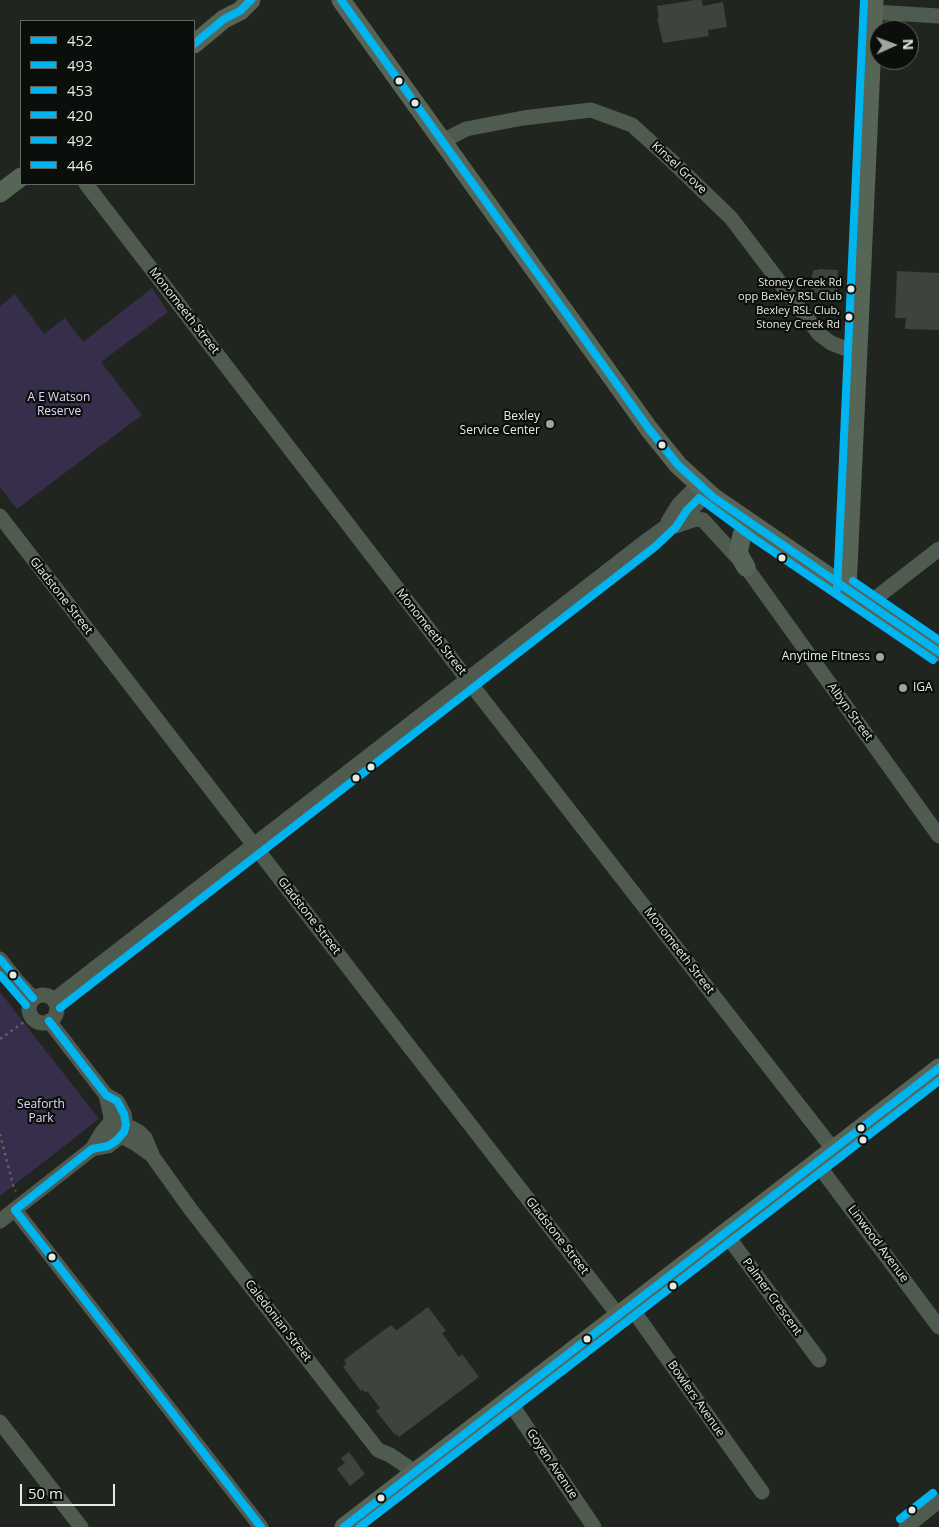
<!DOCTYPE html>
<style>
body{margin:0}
#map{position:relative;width:939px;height:1527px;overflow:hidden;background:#202520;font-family:"Open Sans",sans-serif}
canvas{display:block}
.legend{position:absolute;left:20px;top:20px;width:175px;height:165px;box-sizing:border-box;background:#0b0f0b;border:1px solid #626762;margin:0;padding:6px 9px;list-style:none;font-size:15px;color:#e5eae4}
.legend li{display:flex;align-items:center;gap:10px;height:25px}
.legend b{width:25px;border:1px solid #626762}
.north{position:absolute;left:869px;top:20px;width:50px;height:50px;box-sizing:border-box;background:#0b0f0b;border:1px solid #626762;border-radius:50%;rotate:88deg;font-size:14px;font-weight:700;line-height:20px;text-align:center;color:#e5eae4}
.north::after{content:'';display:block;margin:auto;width:18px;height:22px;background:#a0a59f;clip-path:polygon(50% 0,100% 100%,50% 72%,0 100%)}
.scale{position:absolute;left:20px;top:1484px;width:95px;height:22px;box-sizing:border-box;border:2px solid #e5eae4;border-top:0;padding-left:6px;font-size:15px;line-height:18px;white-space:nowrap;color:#e5eae4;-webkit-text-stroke:4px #0b0f0b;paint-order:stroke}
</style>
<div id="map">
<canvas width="939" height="1527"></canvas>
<ul class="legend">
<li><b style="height:6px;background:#00b5ef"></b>452</li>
<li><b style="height:6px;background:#00b5ef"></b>493</li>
<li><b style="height:6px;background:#00b5ef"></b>453</li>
<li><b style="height:6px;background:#00b5ef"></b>420</li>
<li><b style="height:6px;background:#00b5ef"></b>492</li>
<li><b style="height:6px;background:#00b5ef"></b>446</li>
</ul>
<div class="north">N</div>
<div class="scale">50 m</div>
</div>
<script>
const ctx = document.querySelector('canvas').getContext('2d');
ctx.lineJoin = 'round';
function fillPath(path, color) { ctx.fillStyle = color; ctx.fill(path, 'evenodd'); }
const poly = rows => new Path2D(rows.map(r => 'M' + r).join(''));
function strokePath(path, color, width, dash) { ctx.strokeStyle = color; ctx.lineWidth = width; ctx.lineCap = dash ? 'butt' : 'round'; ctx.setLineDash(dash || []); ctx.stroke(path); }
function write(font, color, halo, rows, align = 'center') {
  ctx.font = font + ' "Open Sans",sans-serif'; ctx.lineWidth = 4.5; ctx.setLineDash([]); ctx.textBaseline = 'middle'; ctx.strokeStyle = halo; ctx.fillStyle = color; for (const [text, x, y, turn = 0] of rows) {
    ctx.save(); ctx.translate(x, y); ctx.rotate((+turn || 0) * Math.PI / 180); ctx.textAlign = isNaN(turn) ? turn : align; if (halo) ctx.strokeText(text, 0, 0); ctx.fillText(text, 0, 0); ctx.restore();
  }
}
const green = poly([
 [152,288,168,312,101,362,142,415,17,509,0,487,0,306,15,294,44,334,65,318,83,342],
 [0,992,99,1119,0,1196]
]);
const building = poly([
 [695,0,702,0,703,6,723,2,727,27,708,30,709,36,663,43,657,18,659,19,657,6],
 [818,269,838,270,837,293,811,293,812,274,813,273,813,270,818,270],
 [897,271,939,273,939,330,905,329,906,318,895,318],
 [428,1307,446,1331,442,1333,459,1357,462,1354,479,1377,399,1437,396,1434,395,1435,376,1411,380,1408,367,1391,365,1393,363,1390,361,1391,343,1367,346,1364,344,1360,391,1325,395,1329,397,1330],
 [349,1452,365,1474,350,1486,337,1469,345,1463,341,1458]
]);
const path = poly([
 [0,1039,31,1017],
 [0,1134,14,1189,16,1191]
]);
const minor = poly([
 [874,12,939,16],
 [443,141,466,129,523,118,591,110,632,125,673,162,731,218,819,334,831,343,844,348,858,349],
 [86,184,474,688,833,1149],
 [0,516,412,1050,619,1316],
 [668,522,679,504,698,485],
 [676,526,696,519,703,520,746,567,939,836],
 [868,604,939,549],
 [0,959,18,982,33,998],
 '29 1009a14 14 0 1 1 28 0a14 14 0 1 1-28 0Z',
 [54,1000,650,538,695,506,707,492],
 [49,1021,106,1095,117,1101,124,1114,126,1125,124,1132,121,1136,108,1146,92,1149],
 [106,1095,111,1117,110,1123,121,1136,136,1144,150,1154],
 [110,1123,132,1128,139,1132,145,1138,153,1157,191,1210,378,1450,390,1455,415,1472],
 [816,1162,939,1327],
 [15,1210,261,1527],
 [0,1221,92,1149,102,1132,110,1123],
 [726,1234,819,1360],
 [630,1306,762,1492],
 [509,1401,594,1527],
 [0,1422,81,1527],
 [906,1527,939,1501]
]);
const major = poly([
 [341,0,649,429,678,465,713,497,939,652],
 [194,44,224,19,240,11,251,0],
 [0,193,21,177],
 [746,567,738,553,742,535,750,523],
 [847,589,874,0],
 [344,1527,939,1068]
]);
const bus1 = poly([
 [341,0,649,429,678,465,713,497,939,652],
 [344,1527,939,1068]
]);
const bus2 = poly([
 [0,975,26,1005],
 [60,1008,656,546,676,527,687,510,699,498,756,540,933,660]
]);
const bus3 = poly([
 [0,959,33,998],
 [15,1210,261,1527],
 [15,1210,92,1149,108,1146,116,1141,124,1132,126,1125,124,1114,117,1101,106,1095,49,1021]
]);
const bus4 = poly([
 [360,1527,939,1081]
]);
const bus5 = poly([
 [853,581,939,640],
 [837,589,864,0],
 [900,1519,933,1493]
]);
const bus6 = poly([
 [194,44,224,19,240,11,251,0]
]);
const markers = [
 [399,81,4.5,"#e5eae4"],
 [415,103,4.5,"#e5eae4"],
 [851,289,4.5,"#e5eae4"],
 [849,317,4.5,"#e5eae4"],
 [550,424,5,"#a0a59f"],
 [662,445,4.5,"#e5eae4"],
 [782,558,4.5,"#e5eae4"],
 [880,657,5,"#a0a59f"],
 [903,688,5,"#a0a59f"],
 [371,767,4.5,"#e5eae4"],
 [356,778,4.5,"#e5eae4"],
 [13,975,4.5,"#e5eae4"],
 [861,1128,4.5,"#e5eae4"],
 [863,1140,4.5,"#e5eae4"],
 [52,1257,4.5,"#e5eae4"],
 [673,1286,4.5,"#e5eae4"],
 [587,1339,4.5,"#e5eae4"],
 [381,1498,4.5,"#e5eae4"],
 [912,1510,4.5,"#e5eae4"]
];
const busNames = [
 ["Stoney Creek Rd",842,283],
 ["opp Bexley RSL Club",842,297],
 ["Bexley RSL Club,",840,311],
 ["Stoney Creek Rd",840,325]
];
const streetNames = [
 ["Kinsel Grove",679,168,43],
 ["Monomeeth Street",184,311,52],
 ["Gladstone Street",61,596,52],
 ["Monomeeth Street",431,632,52],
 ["Albyn Street",850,712,54],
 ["Gladstone Street",309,916,52],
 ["Monomeeth Street",679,951,52],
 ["Gladstone Street",557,1236,52],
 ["Linwood Avenue",878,1244,53],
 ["Palmer Crescent",772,1297,54],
 ["Caledonian Street",278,1321,52],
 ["Bowlers Avenue",696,1399,55],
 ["Goyen Avenue",552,1464,56]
];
const parkNames = [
 ["A E Watson",59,398],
 ["Reserve",59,412],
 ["Seaforth",41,1105],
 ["Park",41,1119]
];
const poiNames = [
 ["Bexley",540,417],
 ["Service Center",540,431],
 ["Anytime Fitness",870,657],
 ["IGA",913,688,"left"]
];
fillPath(green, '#372e4b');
fillPath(building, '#3e433e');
strokePath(path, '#5c635c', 2.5, [2.5, 4]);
strokePath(minor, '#505b50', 15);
strokePath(major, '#576556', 19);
strokePath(bus1, '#00b5ef', 8);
strokePath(bus2, '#00b5ef', 8);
strokePath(bus3, '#00b5ef', 8);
strokePath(bus4, '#00b5ef', 8);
strokePath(bus5, '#00b5ef', 8);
strokePath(bus6, '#00b5ef', 8);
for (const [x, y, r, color] of markers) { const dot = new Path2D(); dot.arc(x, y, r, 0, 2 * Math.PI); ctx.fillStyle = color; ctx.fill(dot); strokePath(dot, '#0b0f0b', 2); }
write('11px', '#e5eae4', '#0b0f0b', busNames, 'right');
write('12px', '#e5eae4', '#0b0f0b', streetNames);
write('12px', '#e0d5f8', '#0b0f0b', parkNames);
write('12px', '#e5eae4', '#0b0f0b', poiNames, 'right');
</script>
